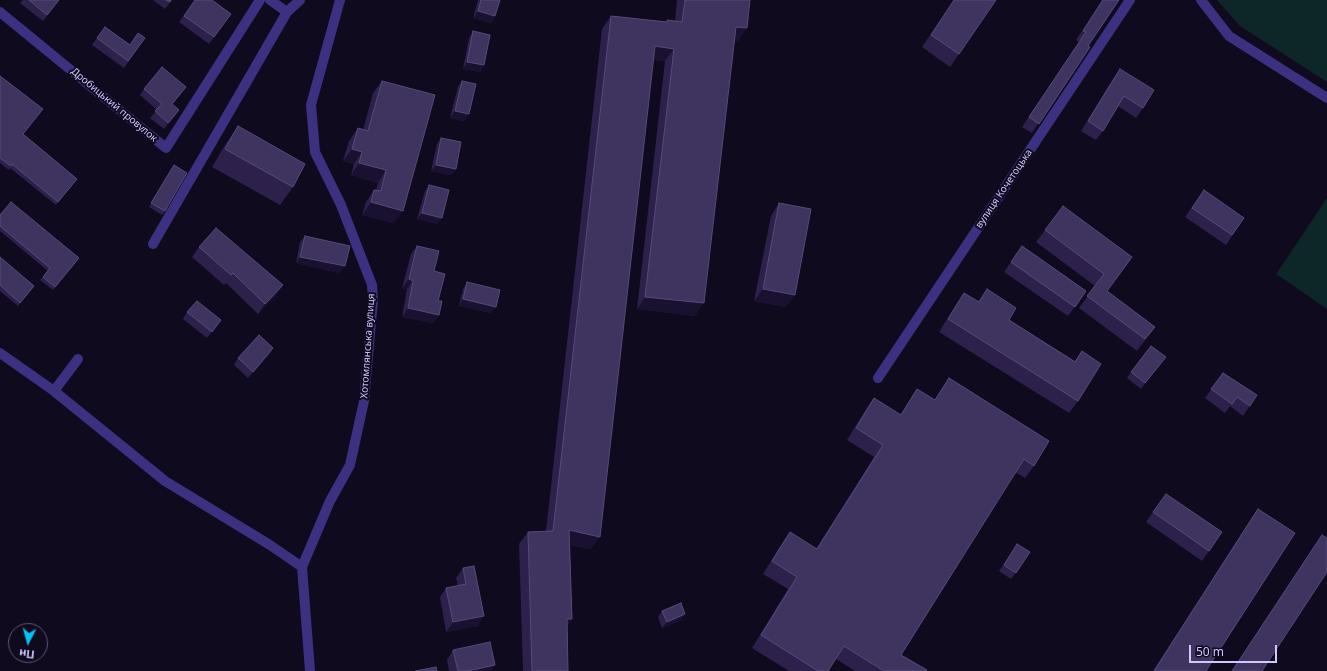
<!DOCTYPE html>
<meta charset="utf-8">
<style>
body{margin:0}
#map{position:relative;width:1327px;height:671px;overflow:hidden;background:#0f0a1d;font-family:"Noto Sans",sans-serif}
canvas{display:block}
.north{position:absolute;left:8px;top:623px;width:40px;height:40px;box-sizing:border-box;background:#0f0a1d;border:1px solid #5d5577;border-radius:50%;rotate:186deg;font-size:11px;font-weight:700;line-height:16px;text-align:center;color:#d2c6ff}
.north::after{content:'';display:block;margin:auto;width:14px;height:18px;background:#00c3f1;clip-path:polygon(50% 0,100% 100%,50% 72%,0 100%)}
.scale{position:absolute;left:1189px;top:645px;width:88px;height:18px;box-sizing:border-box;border:2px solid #d2c6ff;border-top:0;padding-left:5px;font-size:12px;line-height:14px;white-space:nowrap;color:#d2c6ff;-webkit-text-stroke:3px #0f0a1d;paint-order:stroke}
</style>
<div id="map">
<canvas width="1327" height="671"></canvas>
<div class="north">Пн</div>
<div class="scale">50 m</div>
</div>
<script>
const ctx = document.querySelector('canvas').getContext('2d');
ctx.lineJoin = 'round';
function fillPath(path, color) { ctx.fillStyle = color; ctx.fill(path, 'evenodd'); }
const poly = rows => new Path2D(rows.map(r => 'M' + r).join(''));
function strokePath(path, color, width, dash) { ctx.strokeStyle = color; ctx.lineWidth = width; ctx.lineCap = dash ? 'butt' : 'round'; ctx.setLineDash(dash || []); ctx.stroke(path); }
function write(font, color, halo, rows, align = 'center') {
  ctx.font = font + ' "Noto Sans",sans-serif'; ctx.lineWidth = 4; ctx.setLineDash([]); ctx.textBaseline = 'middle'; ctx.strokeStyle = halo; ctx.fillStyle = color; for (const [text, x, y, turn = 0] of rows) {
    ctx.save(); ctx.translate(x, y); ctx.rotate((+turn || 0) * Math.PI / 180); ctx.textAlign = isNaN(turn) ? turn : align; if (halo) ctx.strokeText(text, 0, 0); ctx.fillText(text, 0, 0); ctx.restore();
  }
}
const green = poly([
 [1217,0,1327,0,1327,82,1240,26],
 [1327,198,1327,309,1276,274]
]);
const minor = poly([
 [270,0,287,12],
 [1201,0,1229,36,1327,98],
 [0,12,166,148,260,0],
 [153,244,287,12,300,0],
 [0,353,54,391,165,481,270,545,302,567],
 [878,378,1130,0],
 [54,391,78,359],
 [310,671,302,567,330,501,350,465,364,401,373,300,372,285,341,205,315,152,311,105,340,0]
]);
const wall = poly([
 [23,0,59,0,43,21,20,3],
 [153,0,172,0,165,9],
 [195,0,231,14,209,44,179,22],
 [478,0,500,0,495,16,491,23,473,18],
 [677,0,750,0,738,41,734,40,695,316,637,309,665,61,653,60,591,549,570,545,572,619,567,626,568,671,523,671,519,544,528,532,546,531,602,29,611,16,666,22,667,20,675,21],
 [954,0,959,54,950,67,922,47],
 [1102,0,1119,0,1088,46,1032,133,1022,127,1079,42,1076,40],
 [105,27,130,45,145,38,124,68,92,45],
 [473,31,484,65,480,72,463,69,469,38],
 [1120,69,1143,108,1136,118,1118,106,1103,131,1096,140,1081,131,1113,79],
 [0,76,23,135,77,179,56,205,10,168,9,170,0,163],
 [382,81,394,223,362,215,366,202,374,190,376,190,378,183,351,175,354,164,343,161,349,141,358,128,363,130,373,93],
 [462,81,464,121,450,118,458,87],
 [144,89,181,94,172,104,175,116,164,129,150,118,157,110,140,95],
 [238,126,293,187,280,205,212,167,225,145],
 [441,138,456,169,451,175,431,171,437,144],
 [172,169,165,211,162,215,149,207],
 [429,185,437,224,417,219,425,191],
 [1204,190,1244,218,1226,245,1185,217],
 [779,203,786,307,754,301,771,216],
 [0,215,79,258,53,290,40,280,48,271,0,231],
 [1045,230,1132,257,1107,291,1155,327,1137,351,1079,308,1095,286,1036,242],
 [305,236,340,273,296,263,300,242],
 [417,246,434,271,439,315,433,323,402,317,407,289,402,288,411,254],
 [1022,246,1086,291,1068,316,1004,272],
 [199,247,283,285,276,295,258,314,226,283,224,285,192,257],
 [0,257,34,286,18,306,0,291],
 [467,282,491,313,459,306,463,289],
 [987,289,1009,320,1075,361,1082,351,1078,401,1069,413,939,332,955,306,964,293,978,302],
 [187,312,221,320,207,338,183,319],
 [273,348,269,355,248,378,234,365,238,358],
 [1166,357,1141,389,1127,378,1131,372],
 [1223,373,1257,395,1243,416,1230,406,1225,413,1205,398],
 [949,378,1034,466,1025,478,1015,472,901,655,926,671,855,671,836,659,828,671,789,671,752,648,788,589,763,574,781,545,790,532,816,549,874,457,847,440,865,411,874,398,900,415,917,389,935,400],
 [1258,509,1206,671,1153,671,1251,519],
 [1153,512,1222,532,1202,561,1146,522],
 [1322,535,1262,671,1232,671,1315,545],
 [1017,544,1030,552,1011,579,999,571],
 [463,568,478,626,446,632,440,597,446,588,458,586,456,578],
 [662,611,681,620,662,628,658,617],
 [453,650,491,671,449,671,447,660]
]);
const shadedWall = poly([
 [478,11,495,16,491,23,473,18],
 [736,27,747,28,738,41,727,39],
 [655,46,674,49,665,61,646,59],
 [467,62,484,65,480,72,463,69],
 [186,87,181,94,167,110,172,104],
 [179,110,175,116,164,129,168,123],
 [455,111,469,114,464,121,450,118],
 [352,149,362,152,354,164,343,161],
 [359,163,386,170,378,183,351,175],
 [436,165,456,169,451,175,431,171],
 [371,202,403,211,394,223,362,215],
 [422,213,442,218,437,224,417,219],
 [300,257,345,266,340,273,296,263],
 [409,279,413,281,407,289,402,288],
 [283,285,276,295,258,314,265,304],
 [763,289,795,295,786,307,754,301],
 [645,297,704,303,695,316,637,309],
 [463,299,496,307,491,313,459,306],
 [408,308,439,315,433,323,402,317],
 [273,348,269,355,248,378],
 [1166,357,1161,364,1141,389,1145,383],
 [569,530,600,537,591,549,561,543],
 [685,614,681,620,662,628,667,622],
 [484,616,478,626,446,632,453,622],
 [567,619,572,619,563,632],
 [495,665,491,671,468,671]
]);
const building = poly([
 [29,0,59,0,47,15,29,0],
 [166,0,171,0,170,2,166,0],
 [195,0,212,0,231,14,214,37,184,16,195,0],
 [481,0,500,0,495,16,478,11,481,0],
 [685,0,750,0,747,28,736,27,704,303,645,297,674,49,655,46,600,537,569,530,572,619,567,619,568,671,532,671,528,532,553,531,611,16,667,22,667,20,682,22,685,0],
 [954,0,996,0,959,54,931,35,954,0],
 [1103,0,1119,0,1088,46,1090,47,1039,124,1029,117,1086,32,1083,31,1103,0],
 [105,27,130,45,138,33,145,38,128,61,97,38,105,27],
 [473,31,490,35,484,65,467,62,473,31],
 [162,67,186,87,172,104,179,110,168,123,155,111,162,104,144,89,162,67],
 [1120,69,1154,90,1143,108,1124,96,1103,131,1088,121,1120,69],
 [0,76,43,109,23,134,77,179,58,202,12,164,11,166,0,158,0,76],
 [382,81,435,95,403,211,371,202,374,190,381,191,386,170,359,163,362,152,352,149,358,128,368,131,382,81],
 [462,81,476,84,469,114,455,111,462,81],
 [238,126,305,164,293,187,225,149,238,126],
 [441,138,461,142,456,169,436,165,441,138],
 [174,165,187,173,165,211,151,203,174,165],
 [429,185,449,190,442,218,422,213,429,185],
 [1204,190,1244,218,1232,235,1192,208,1204,190],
 [11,202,79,258,55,287,43,277,50,268,0,226,0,215,11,202],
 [779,203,811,209,795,295,763,289,779,203],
 [1063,206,1132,257,1107,291,1155,327,1145,339,1087,296,1104,274,1045,230,1063,206],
 [216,228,283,285,265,304,233,273,231,275,199,247,216,228],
 [305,236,350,246,345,266,300,257,305,236],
 [417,246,439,251,434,271,445,274,438,301,442,301,439,315,408,308,413,281,409,279,417,246],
 [1022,246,1086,291,1075,307,1011,262,1022,246],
 [0,257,34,286,20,303,0,285,0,257],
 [467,282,500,290,496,307,463,299,467,282],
 [987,289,1016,308,1009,320,1075,362,1082,351,1101,364,1078,401,948,319,964,293,979,302,987,289],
 [197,301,221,320,212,332,187,312,197,301],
 [259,335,273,348,253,372,238,358,259,335],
 [1151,346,1166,357,1145,383,1131,372,1151,346],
 [1223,373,1257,395,1250,406,1237,397,1232,404,1211,389,1223,373],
 [949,378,1049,441,1034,466,1024,459,901,655,927,670,926,671,884,671,844,646,828,671,818,671,761,635,797,577,772,561,790,532,817,549,883,445,856,428,874,398,901,415,917,389,935,400,949,378],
 [1166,494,1222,532,1209,551,1153,512,1166,494],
 [1258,509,1295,533,1206,671,1154,671,1258,509],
 [1322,535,1327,538,1327,572,1262,671,1232,671,1322,535],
 [1017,544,1030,552,1016,573,1004,565,1017,544],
 [474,566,484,616,453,622,446,588,466,584,463,568,474,566],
 [681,603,685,614,667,622,662,611,681,603],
 [490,642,495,665,468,671,458,671,453,650,490,642],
 [436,667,437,671,415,671,436,667]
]);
const streetNames = [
 ["Дробицький провулок",114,105,40],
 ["вулиця Кочетоцька",1004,189,-56],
 ["Хотомлянська вулиця",368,346,-86]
];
fillPath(green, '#0d2627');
strokePath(minor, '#3b3180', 10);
fillPath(wall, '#2d214c');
fillPath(shadedWall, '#1a1131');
fillPath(building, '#3f3360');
strokePath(building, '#564a79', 1);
write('10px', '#d2c6ff', '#0f0a1d', streetNames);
</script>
